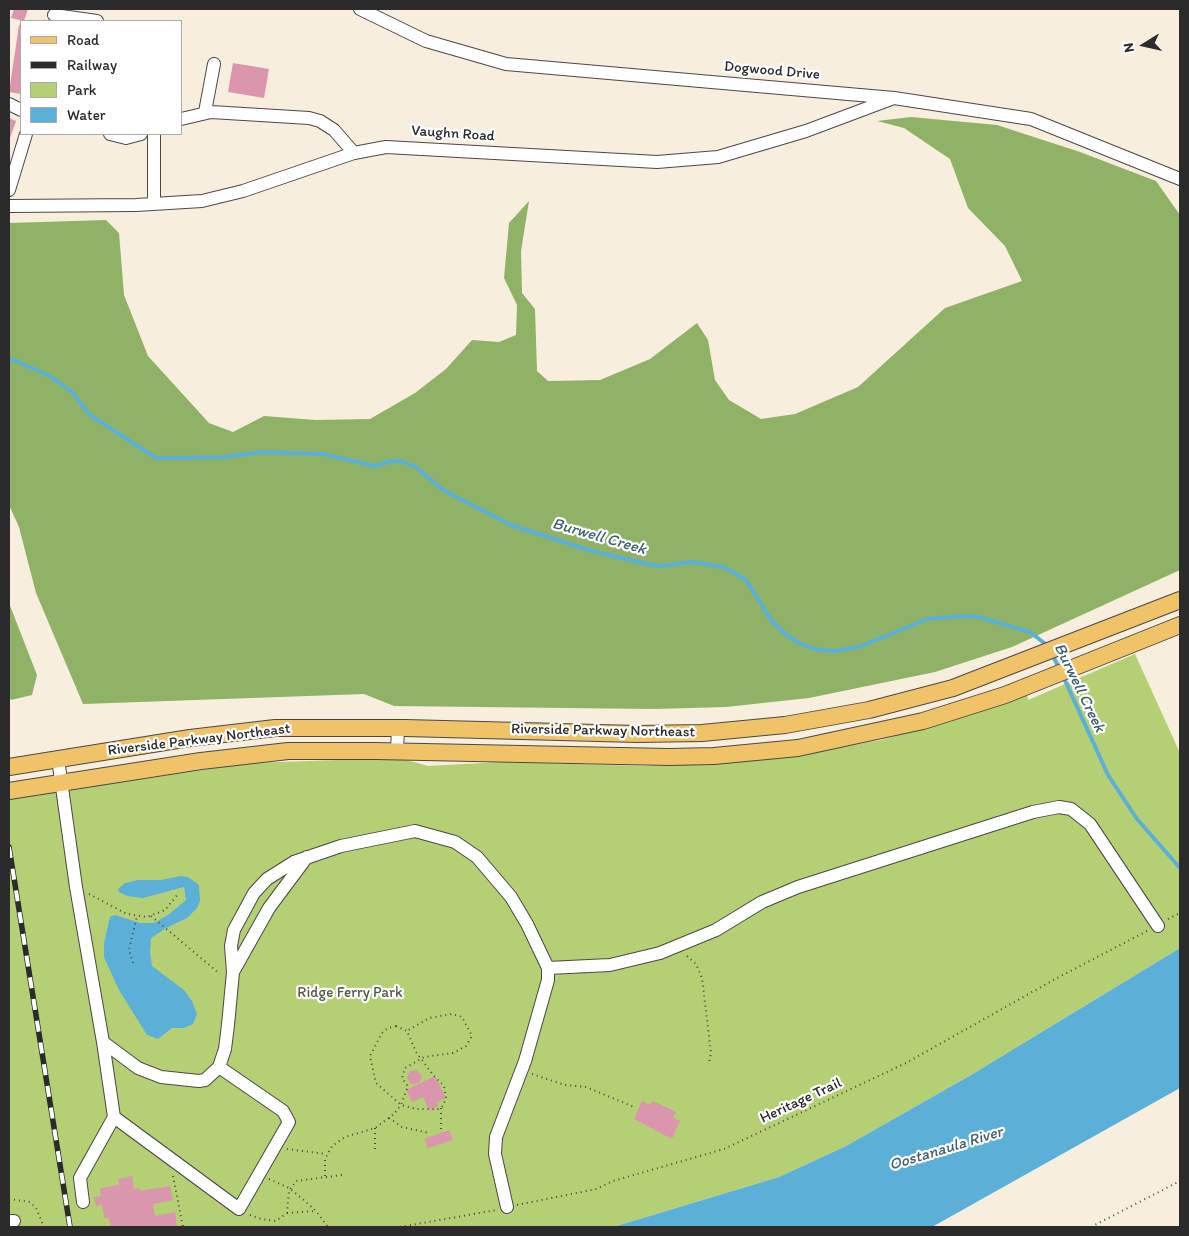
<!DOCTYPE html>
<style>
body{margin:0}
#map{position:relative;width:1189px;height:1236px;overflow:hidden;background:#f7eede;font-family:Itim,sans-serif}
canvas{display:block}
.frame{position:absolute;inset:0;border:10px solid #2b2b2b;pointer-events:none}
.legend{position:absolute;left:20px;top:20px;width:162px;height:115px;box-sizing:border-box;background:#fff;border:1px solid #aaa;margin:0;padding:6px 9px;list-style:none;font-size:15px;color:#2b2b2b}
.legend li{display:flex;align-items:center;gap:10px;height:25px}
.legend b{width:25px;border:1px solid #aaa}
.north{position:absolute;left:1119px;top:20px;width:50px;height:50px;-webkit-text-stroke:4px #fff;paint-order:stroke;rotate:260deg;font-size:14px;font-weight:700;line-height:20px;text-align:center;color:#2b2b2b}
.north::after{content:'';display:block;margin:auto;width:18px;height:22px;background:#2b2b2b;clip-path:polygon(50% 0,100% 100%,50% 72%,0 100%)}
</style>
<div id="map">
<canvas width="1189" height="1236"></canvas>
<div class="frame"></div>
<ul class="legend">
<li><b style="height:6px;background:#f0c369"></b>Road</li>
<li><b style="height:6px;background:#2b2b2b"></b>Railway</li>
<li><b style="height:14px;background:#b5cf74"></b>Park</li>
<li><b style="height:14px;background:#5cb0d7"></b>Water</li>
</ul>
<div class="north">N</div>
</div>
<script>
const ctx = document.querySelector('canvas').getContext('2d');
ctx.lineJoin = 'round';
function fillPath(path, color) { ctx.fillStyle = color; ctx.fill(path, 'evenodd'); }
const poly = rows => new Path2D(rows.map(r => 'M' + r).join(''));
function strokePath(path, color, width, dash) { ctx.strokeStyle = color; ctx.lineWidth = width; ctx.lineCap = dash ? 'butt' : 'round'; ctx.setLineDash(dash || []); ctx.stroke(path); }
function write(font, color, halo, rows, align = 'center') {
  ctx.font = font + ' Itim,sans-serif'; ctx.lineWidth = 4.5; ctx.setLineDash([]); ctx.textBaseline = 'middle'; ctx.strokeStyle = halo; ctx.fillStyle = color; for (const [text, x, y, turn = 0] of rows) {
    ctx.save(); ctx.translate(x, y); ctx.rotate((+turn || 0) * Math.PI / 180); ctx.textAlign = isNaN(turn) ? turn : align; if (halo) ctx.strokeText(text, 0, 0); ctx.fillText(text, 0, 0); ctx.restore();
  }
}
const green = poly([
 [1135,654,1180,753,1180,948,971,1075,846,1146,779,1177,613,1227,9,1227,9,799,249,763,400,758,428,766,503,762,644,766,680,765,810,753,881,740,950,721,1027,694,1028,700]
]);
const forest = poly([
 [911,117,997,125,1080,152,1156,181,1180,215,1180,570,1012,647,935,672,809,698,726,707,653,709,394,706,364,694,83,704,36,593,19,527,9,505,9,223,106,220,119,233,124,295,148,356,209,423,233,432,264,416,316,420,370,419,415,393,446,369,472,340,499,342,516,335,517,305,504,278,509,223,529,201,521,251,522,293,535,309,537,371,548,381,600,380,650,359,697,323,708,340,715,380,729,400,761,419,795,414,858,387,945,308,1022,281,1005,246,968,208,950,159,904,128,877,121],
 [9,603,37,675,32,695,11,700,9,696]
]);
const water = poly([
 [181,876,188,877,199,885,200,901,197,908,187,918,166,928,151,938,150,951,152,966,184,990,192,1001,197,1014,193,1024,184,1028,172,1028,158,1039,147,1035,119,990,104,957,104,943,110,917,115,915,140,923,154,923,168,915,186,900,184,887,143,898,127,896,119,892,118,889,125,883,138,880,161,880],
 [1180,948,1180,1088,932,1227,613,1227,779,1177,846,1146,971,1075]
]);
const stream = poly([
 [9,358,50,376,72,392,90,415,156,458,225,457,262,452,323,454,375,466,391,461,400,461,416,467,443,490,511,525,592,551,652,565,660,566,692,562,724,567,746,580,771,620,783,632,797,642,814,649,833,651,859,647,927,619,962,616,979,617,1030,632,1048,646],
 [1052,654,1059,668],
 [1063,676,1108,775,1137,819,1180,868]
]);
const building = poly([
 [14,9,28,9,24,21,11,18],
 [19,25,21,25,21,94,9,92],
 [233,63,269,69,264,98,228,92],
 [9,118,16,121,9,141],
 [417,1070,422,1076,419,1083,411,1084,407,1077,410,1071],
 [435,1076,446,1098,437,1102,438,1106,429,1110,423,1097,412,1102,406,1090],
 [642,1101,650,1105,653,1101,676,1112,673,1118,680,1121,672,1139,634,1119],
 [449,1130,453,1140,428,1148,424,1139],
 [132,1176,134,1189,140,1188,140,1191,170,1186,173,1200,153,1204,155,1216,175,1212,177,1226,111,1227,109,1218,104,1218,102,1205,96,1206,94,1197,101,1196,100,1188,119,1185,118,1179]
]);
const path = poly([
 [89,894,127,914,147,917,165,910,178,894],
 [151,916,220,974],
 [1168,919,1180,913],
 [687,956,696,964,702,978,711,1053,709,1063],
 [133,963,129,950,137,916],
 [396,1026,407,1031,416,1052,434,1076,444,1086,446,1097,443,1106,438,1109,417,1109,401,1105,376,1083,370,1056,382,1033,388,1028,396,1026],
 [532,1074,565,1085,586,1087,634,1107],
 [441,1108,441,1131],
 [389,1118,402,1127,429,1133],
 [375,1128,375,1151],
 [287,1149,326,1154],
 [173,1176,183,1227],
 [325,1176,325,1159,332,1146,345,1137,375,1128,394,1114,401,1105,408,1086,402,1078,405,1068,424,1057,453,1053,466,1046,472,1036,462,1017,452,1014,429,1018,407,1031],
 [269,1179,289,1188,305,1201,316,1211,328,1227],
 [9,1199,30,1202,36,1208,44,1227],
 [517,1205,596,1189,613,1181,724,1149,906,1063,1057,978,1147,931],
 [287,1213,316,1211],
 [250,1215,261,1219,276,1221,287,1213,289,1191,296,1181,342,1175],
 [400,1227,496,1210],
 [1091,1227,1180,1181]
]);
const minor = poly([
 [360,9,426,41,506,64,894,98,1031,119,1180,179],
 [54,15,97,21],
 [9,104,21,110],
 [205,112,214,64],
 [181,119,211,112,309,118,320,121,334,130,354,153],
 [110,134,126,138,141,134],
 [154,134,154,204],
 [9,190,26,134],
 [9,206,136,205,202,201,243,191,354,153,386,147,657,162,718,157,806,131,894,98],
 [397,751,398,728],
 [58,759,76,887,103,1042,138,1068,161,1077,199,1081,205,1080,219,1067,225,1049,228,1025,233,972,231,946,234,930,254,893,267,879,294,862,341,846,415,831,455,842,477,857,511,897,527,924,548,968,548,980,525,1061,496,1137,495,1154,507,1207],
 [548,968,610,965,660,953,716,930,762,902,798,887,1033,812,1059,807,1071,809,1090,824,1158,926],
 [233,972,269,908,307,857],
 [114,1117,239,1209,289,1122,283,1111,219,1067],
 [83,1202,80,1178,114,1117,103,1042],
 [9,1221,14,1221]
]);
const major = poly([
 [9,767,190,738,275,728,405,728,637,734,702,733,785,725,869,710,953,688,1180,600],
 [9,791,201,761,288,751,375,751,669,757,714,756,798,748,923,721,1005,695,1180,625]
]);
const rail = poly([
 [9,847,70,1227]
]);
const streetNames = [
 ["Dogwood Drive",772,71,5],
 ["Vaughn Road",453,134,4],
 ["Riverside Parkway Northeast",603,731,1],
 ["Riverside Parkway Northeast",199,740,-7],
 ["Heritage Trail",801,1101,-25]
];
const parkNames = [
 ["Ridge Ferry Park",350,993]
];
const waterNames = [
 ["Burwell Creek",599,537,16],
 ["Burwell Creek",1079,688,64],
 ["Oostanaula River",946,1149,-17]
];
fillPath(green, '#b5cf74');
fillPath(forest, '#90b266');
fillPath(water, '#5cb0d7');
strokePath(stream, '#5cb0d7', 4);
fillPath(building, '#d996ad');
strokePath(minor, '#4a4846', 14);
strokePath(major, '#4a4846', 18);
strokePath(path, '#4a4846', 2, [1, 4]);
strokePath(minor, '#fff', 12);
strokePath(major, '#f0c369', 16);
strokePath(rail, '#2b2b2b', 5.5);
strokePath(rail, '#fff', 4, [11]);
write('15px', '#2b2b2b', '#fff', streetNames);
write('15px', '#545c41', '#fff', parkNames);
write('italic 16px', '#3f6070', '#fff', waterNames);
</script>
